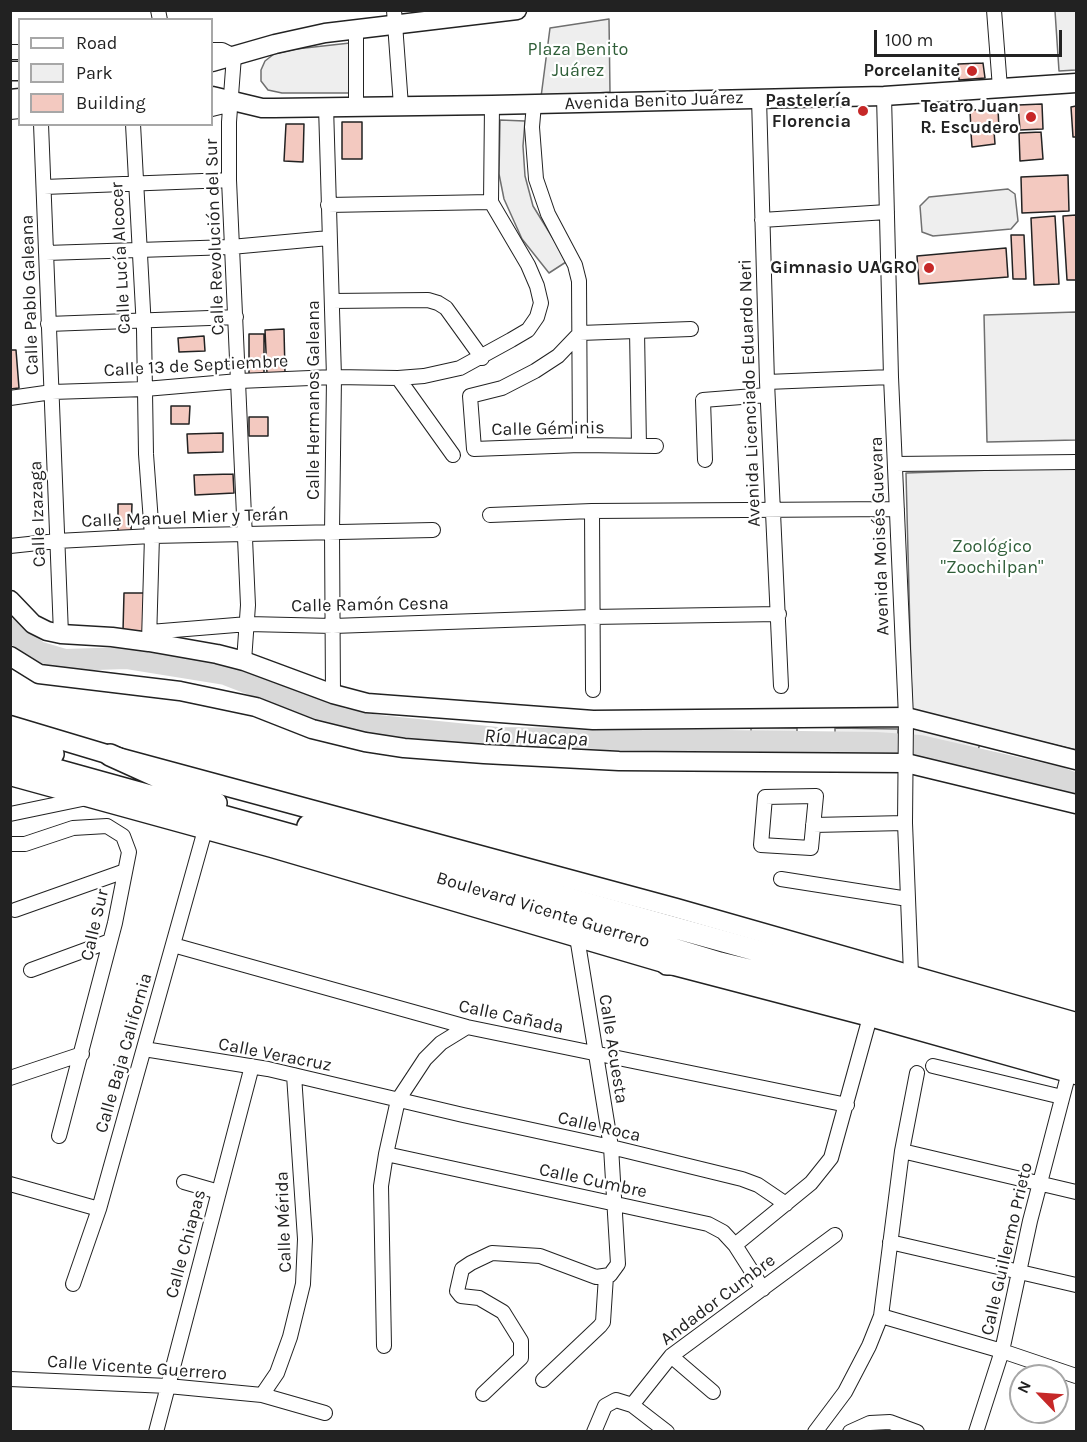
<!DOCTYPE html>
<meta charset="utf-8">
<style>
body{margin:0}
#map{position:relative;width:1087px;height:1442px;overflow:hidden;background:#fff;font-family:Karla,sans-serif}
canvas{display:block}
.frame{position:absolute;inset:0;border:12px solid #222;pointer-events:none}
.legend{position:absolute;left:18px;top:18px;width:195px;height:108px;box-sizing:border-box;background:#fff;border:2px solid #a7a7a7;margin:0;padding:8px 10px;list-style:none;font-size:18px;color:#222}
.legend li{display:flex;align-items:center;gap:12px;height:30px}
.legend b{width:30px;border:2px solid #a7a7a7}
.north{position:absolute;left:1009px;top:1364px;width:60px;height:60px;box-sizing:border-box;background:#fff;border:2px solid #a7a7a7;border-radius:50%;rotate:295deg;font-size:16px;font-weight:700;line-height:24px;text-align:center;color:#222}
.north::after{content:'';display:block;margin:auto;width:21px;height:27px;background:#c62828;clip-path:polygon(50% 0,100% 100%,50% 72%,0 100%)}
.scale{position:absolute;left:874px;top:30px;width:188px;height:27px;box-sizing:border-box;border:3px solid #222;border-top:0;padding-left:8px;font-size:18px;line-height:21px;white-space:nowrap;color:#222;-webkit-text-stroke:4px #fff;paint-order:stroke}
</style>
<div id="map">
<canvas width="1087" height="1442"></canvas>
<div class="frame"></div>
<ul class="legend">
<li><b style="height:8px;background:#fff"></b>Road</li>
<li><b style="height:16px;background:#eee"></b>Park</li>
<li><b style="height:16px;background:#f3c9c0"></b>Building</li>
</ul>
<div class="north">N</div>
<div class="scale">100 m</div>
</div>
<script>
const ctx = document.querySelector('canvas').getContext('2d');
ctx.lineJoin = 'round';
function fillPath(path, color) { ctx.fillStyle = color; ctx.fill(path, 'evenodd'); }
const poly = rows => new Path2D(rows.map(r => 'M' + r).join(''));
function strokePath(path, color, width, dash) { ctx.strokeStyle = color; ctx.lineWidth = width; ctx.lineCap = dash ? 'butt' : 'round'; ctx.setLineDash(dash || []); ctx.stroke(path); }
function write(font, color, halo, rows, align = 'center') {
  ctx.font = font + ' Karla,sans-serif'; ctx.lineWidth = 4.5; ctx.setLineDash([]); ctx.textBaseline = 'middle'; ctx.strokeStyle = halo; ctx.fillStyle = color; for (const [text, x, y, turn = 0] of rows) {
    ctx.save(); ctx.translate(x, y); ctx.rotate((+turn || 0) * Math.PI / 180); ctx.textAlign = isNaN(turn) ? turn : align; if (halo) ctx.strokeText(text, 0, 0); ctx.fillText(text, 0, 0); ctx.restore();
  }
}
const green = poly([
 [1055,11,1076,11,1076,70,1059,71,1055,11],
 [609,19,610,92,541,97,550,28,609,19],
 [350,43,352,93,282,93,268,90,261,81,261,70,265,61,274,54,296,49,350,43],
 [500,120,525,121,523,146,525,176,533,206,554,240,566,262,549,273,522,239,504,199,499,174,500,120],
 [1008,189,1015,194,1018,221,1011,229,933,236,922,232,920,206,929,197,1008,189],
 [1076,312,1076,440,987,442,984,315,1076,312],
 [1020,469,1076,469,1076,750,912,711,906,473,1020,469],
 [751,727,797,728,797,754,751,754,751,727],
 [835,728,898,729,897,757,835,756,835,728],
 [913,728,980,743,972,773,913,761,913,728]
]);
const river = poly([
 [10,629,38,652,65,660,126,658,225,674,342,719,378,726,497,738,876,743,920,746,1060,778,1076,784]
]);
const building = poly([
 [983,63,985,78,959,80,958,64,983,63],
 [1042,104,1043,129,1020,130,1018,105,1042,104],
 [1076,106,1076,137,1073,137,1071,107,1076,106],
 [998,109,999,129,971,130,970,110,998,109],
 [342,122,362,122,362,159,342,159,342,122],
 [286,124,304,124,303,162,284,161,286,124],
 [994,131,995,144,972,147,971,133,994,131],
 [1041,132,1043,159,1020,161,1019,133,1041,132],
 [1068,175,1069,211,1022,213,1021,177,1068,175],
 [1076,215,1076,280,1067,280,1063,216,1076,215],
 [1055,216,1059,284,1034,285,1031,218,1055,216],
 [1011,235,1024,235,1026,279,1013,279,1011,235],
 [1006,248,1008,277,919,284,917,256,1006,248],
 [284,329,285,373,267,374,265,330,284,329],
 [249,334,264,334,264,375,249,375,249,334],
 [204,336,205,351,179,352,178,338,204,336],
 [10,350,16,350,19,388,10,389,10,350],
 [171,406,190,406,189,424,171,424,171,406],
 [249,417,268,417,268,436,249,436,249,417],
 [223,433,223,452,188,453,187,434,223,433],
 [233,474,234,493,195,495,194,475,233,474],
 [118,504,132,504,131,532,118,532,118,504],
 [124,593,145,593,144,632,123,631,124,593]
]);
const minor = poly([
 [158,10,160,20],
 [394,10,401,106],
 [994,10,1000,88],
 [212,50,222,50,234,56,229,122,229,180,248,605,244,661],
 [10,52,20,52],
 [884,96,891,377,906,717,905,823,911,974],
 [759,98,767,382,781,686],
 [534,104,532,127,536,179,548,214,575,265,579,281,580,445],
 [326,106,334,377,332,532,333,694],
 [356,106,356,28],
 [212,109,224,106,232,100],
 [10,112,20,111],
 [41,124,61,634],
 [133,124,144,329,146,454,152,536,149,641],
 [44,187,229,180],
 [328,205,491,202],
 [762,220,887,212],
 [46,253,231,247,329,238],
 [332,301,428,300,438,303,446,308,482,358],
 [48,324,236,317],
 [637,331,639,446],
 [580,333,558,356,535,371,502,388,470,396,474,449,580,445,656,446],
 [580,333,691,329],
 [398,378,453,455],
 [767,382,891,377],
 [10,398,52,392,145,389,239,381,334,377,398,378,424,376,460,368,511,340,528,330,537,317,541,303,537,286,528,265,491,202,492,105],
 [705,460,703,400,767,395],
 [895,464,1076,462],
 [592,511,593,690],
 [490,515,592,511,897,509],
 [10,546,57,541,152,536,433,530],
 [150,632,248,624,333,626,591,617,779,614],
 [816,796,811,848,761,845,765,797,816,796],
 [10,814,87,798],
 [813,825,905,823],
 [10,844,25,844,73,828,107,826,123,836,129,852,115,923,59,1136],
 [781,879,908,899],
 [15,910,125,871],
 [173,945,467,1027,847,1105],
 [31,970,110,941],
 [144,1049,268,1069,463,1115,611,1147,742,1179,758,1185,786,1204],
 [933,1066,1062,1097],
 [10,1078,82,1054],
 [902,1151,1076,1192],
 [386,1154,708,1224,723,1232,735,1245,763,1289],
 [184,1182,219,1192],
 [10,1184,99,1209],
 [890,1242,1076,1285],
 [735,1245,811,1183,831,1158,870,1017],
 [73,1284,99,1209,205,830],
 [881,1316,1002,1351,1076,1376],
 [384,1346,381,1186,386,1154,398,1100,425,1059,441,1043,467,1027],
 [671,1356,713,1392],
 [10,1379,168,1386,262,1395,325,1413],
 [543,1380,600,1326,603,1322,606,1276],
 [483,1394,521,1358,521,1341,503,1312,479,1298,461,1296,457,1291,462,1269,471,1263,492,1253,540,1256,596,1277,610,1275,618,1264,611,1147,577,937],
 [262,1395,277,1373,290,1337,303,1284,305,1239,294,1075],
 [632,1405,671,1356,835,1235],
 [156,1432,252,1066],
 [594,1432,605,1406,616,1400,632,1405,667,1432],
 [815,1432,845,1392,869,1346,881,1316,902,1151,917,1073],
 [850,1432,870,1423,890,1422,917,1432],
 [976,1432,1002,1351,1030,1221,1069,1072]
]);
const major = poly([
 [212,62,275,44,325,33,517,10],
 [10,71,20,71],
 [212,96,262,108,274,108,492,105,884,96,1076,83],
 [10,99,20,98],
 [10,600,33,624,47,631,61,634,112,637,149,642,217,654,244,661,333,694,367,703,593,720,906,717,1076,760],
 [10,656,39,674,180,691,256,707,312,729,365,742,404,748,484,754,619,761,906,763,1076,804],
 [10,725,110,755,676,908,1076,1022],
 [10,776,272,848,667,964,870,1017,1076,1075]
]);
const highway = poly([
 [10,742,53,754],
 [110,755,216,803],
 [10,757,338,848,720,963,905,1008,1076,1056],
 [308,826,1076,1039],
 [667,964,703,964]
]);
const markers = [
 [972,71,6,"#c62828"],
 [863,111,6,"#c62828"],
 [1031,117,6,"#c62828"],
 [929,268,6,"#c62828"]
];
const parkNames = [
 ["Plaza Benito",578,50],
 ["Juárez",578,71],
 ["Zoológico",992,547],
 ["\"Zoochilpan\"",992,568]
];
const poiNames = [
 ["Porcelanite",960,71],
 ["Pastelería",851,101],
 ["Florencia",851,122],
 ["Teatro Juan",1019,107],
 ["R. Escudero",1019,128],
 ["Gimnasio UAGRO",917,268]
];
const streetNames = [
 ["Avenida Benito Juárez",654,101,-2],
 ["Calle Revolución del Sur",215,237,-92],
 ["Calle Lucía Alcocer",121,258,-93],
 ["Calle Pablo Galeana",30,295,-92],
 ["Calle 13 de Septiembre",196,366,-3],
 ["Avenida Licenciado Eduardo Neri",750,393,-92],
 ["Calle Hermanos Galeana",314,400,-90],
 ["Calle Géminis",548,429,-1],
 ["Calle Izazaga",38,514,-92],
 ["Calle Manuel Mier y Terán",185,518,-2],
 ["Avenida Moisés Guevara",880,536,-92],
 ["Calle Ramón Cesna",370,605,-1],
 ["Boulevard Vicente Guerrero",543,910,17],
 ["Calle Sur",95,925,-77],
 ["Calle Cañada",511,1017,12],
 ["Calle Acuesta",613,1049,81],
 ["Calle Baja California",124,1053,-74],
 ["Calle Veracruz",275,1055,11],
 ["Calle Roca",599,1127,13],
 ["Calle Cumbre",593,1181,12],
 ["Calle Mérida",284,1222,-92],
 ["Calle Chiapas",186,1244,-75],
 ["Calle Guillermo Prieto",1007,1249,-77],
 ["Andador Cumbre",718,1300,-37],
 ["Calle Vicente Guerrero",137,1368,4]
];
const waterNames = [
 ["Río Huacapa",536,738,2]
];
fillPath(green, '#eee');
strokePath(green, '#6f6f6f', 1.5);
strokePath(river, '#d9d9d9', 22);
fillPath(building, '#f3c9c0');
strokePath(building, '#222', 1.5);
strokePath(minor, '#222', 16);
strokePath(major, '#222', 21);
strokePath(highway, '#222', 24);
strokePath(minor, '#fff', 14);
strokePath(major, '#fff', 18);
strokePath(highway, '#fff', 21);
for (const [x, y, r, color] of markers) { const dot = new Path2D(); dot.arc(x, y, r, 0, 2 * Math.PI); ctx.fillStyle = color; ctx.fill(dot); strokePath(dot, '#fff', 2); }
write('18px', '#2f5e38', '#fff', parkNames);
write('bold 18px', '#222', '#fff', poiNames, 'right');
write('18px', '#222', '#fff', streetNames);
write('italic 20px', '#222', '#fff', waterNames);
</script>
